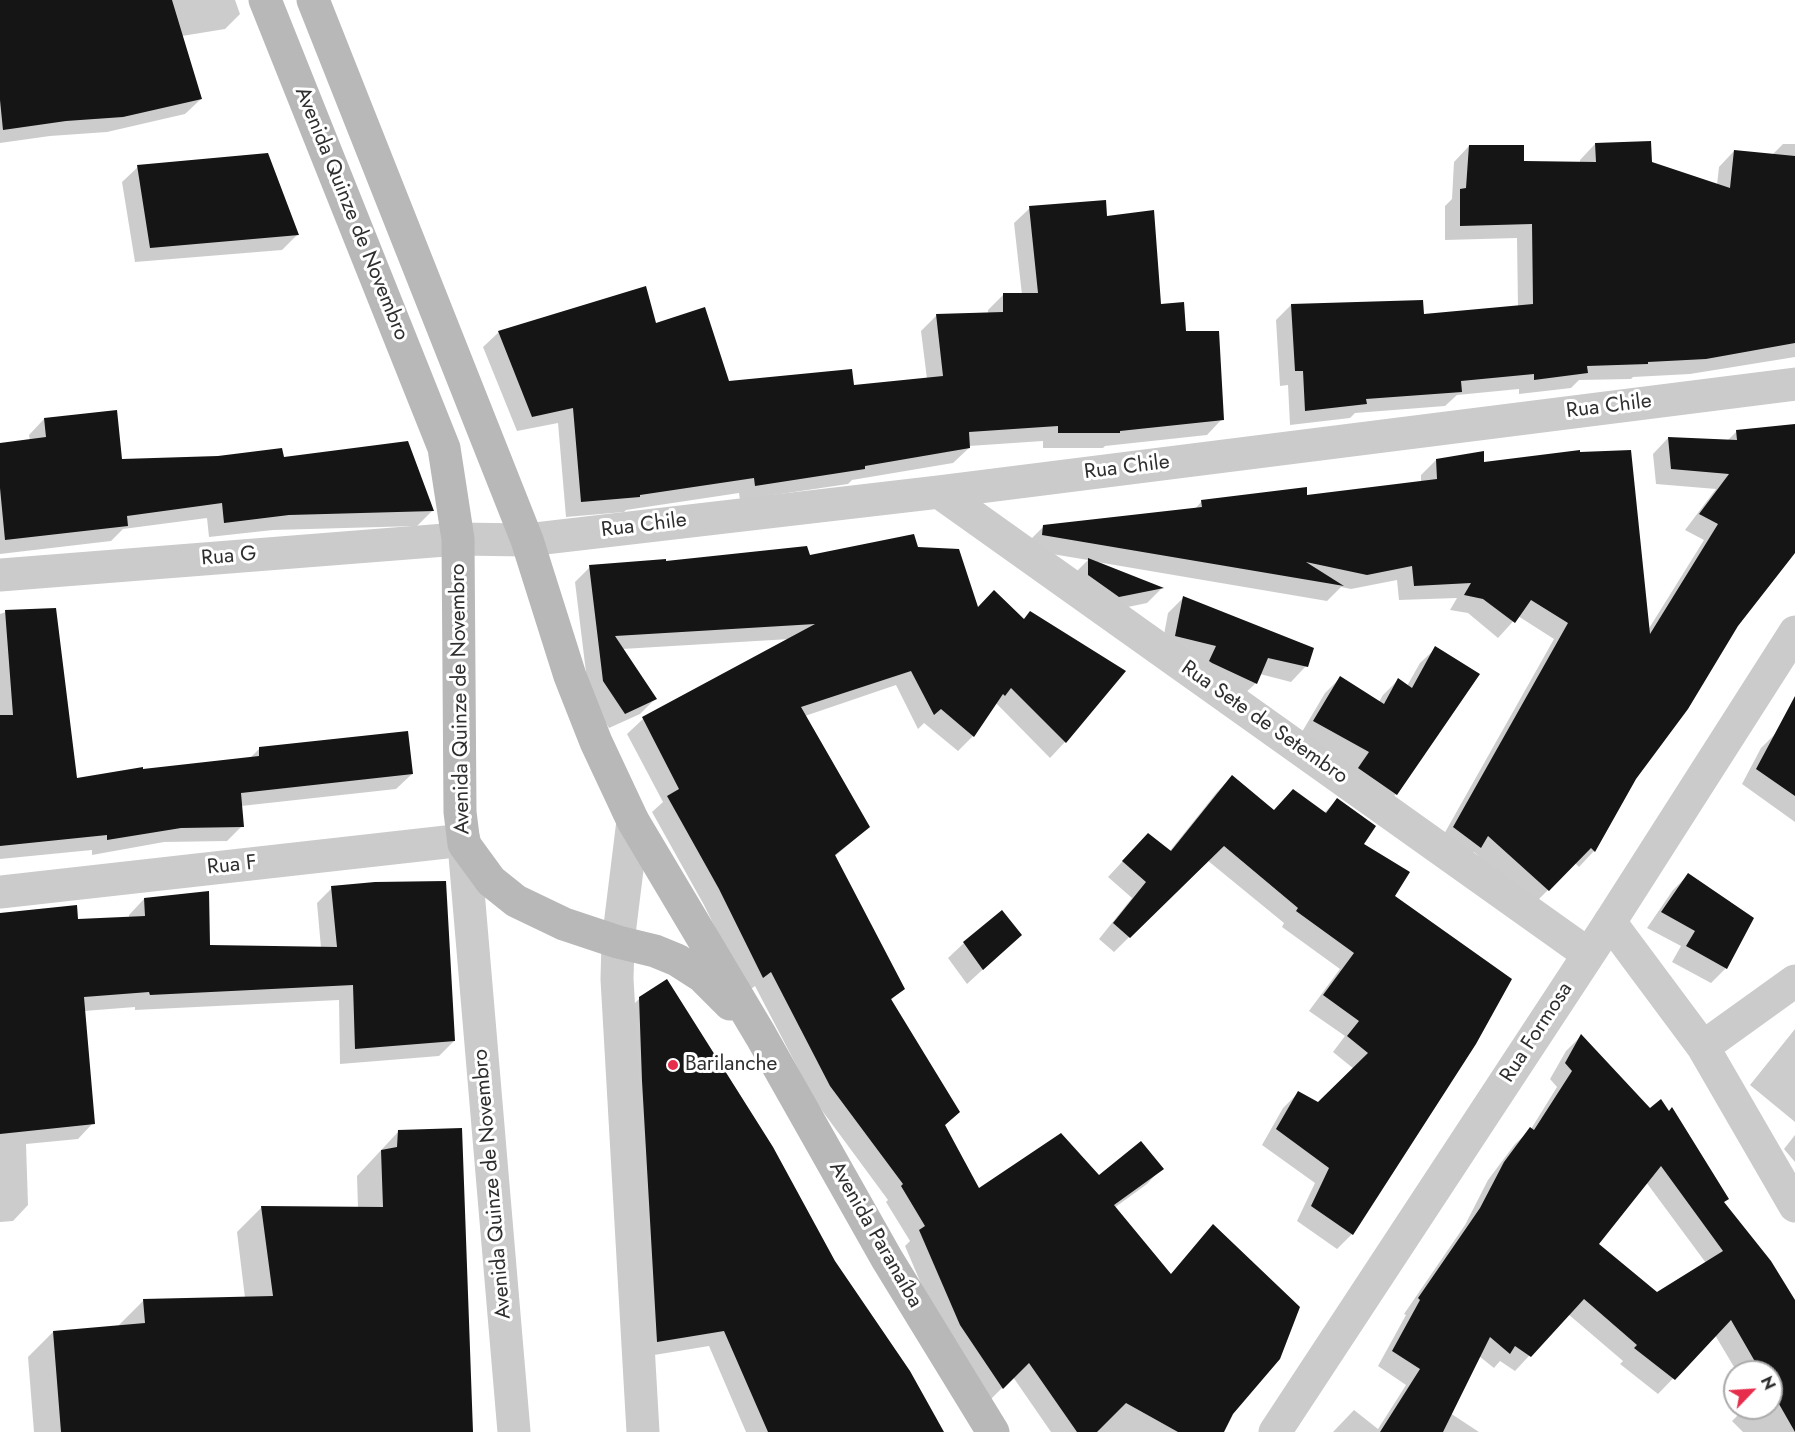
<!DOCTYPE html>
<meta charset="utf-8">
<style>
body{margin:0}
#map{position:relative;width:1795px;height:1432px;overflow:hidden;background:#fff;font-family:Jost,sans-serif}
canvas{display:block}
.north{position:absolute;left:1723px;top:1360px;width:60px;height:60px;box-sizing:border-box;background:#fff;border:2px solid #ababab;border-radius:50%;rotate:65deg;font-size:16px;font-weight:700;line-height:24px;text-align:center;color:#2e2e2e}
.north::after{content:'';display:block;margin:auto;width:21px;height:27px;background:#e62e4c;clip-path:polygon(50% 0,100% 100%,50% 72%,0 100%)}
</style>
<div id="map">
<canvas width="1795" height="1432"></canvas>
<div class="north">N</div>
</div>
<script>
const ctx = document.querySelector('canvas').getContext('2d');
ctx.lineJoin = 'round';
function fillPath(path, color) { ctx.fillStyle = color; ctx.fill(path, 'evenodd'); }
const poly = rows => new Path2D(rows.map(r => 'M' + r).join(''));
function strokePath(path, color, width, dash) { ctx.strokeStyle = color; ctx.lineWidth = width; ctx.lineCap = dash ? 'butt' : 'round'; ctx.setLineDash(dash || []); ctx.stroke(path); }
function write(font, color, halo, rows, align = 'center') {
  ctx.font = font + ' Jost,sans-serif'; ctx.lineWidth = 6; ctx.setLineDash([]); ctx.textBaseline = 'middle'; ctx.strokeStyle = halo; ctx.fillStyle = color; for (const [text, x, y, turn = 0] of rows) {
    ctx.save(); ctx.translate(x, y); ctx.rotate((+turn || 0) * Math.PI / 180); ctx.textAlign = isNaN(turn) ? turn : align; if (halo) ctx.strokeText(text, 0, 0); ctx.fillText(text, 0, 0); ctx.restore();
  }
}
const shadow = poly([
 [0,0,235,0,240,14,225,29,182,36,201,99,185,114,107,132,50,136,0,143],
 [1595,144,1717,185,1719,167,1734,151,1772,155,1783,144,1795,144,1795,357,1690,374,1633,377,1631,379,1579,380,1571,388,1519,394,1519,389,1457,395,1445,406,1355,413,1350,418,1290,425,1288,385,1280,386,1276,320,1291,305,1423,315,1518,307,1517,238,1445,240,1445,206,1452,199,1454,162,1469,146,1522,163,1580,164,1580,160],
 [138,167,297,235,282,250,135,262,122,182],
 [1030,208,1105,218,1160,306,1184,333,1222,419,1207,435,1105,446,1103,448,1043,448,1043,441,969,446,969,448,953,463,852,480,848,484,740,500,739,493,626,510,624,512,566,517,558,423,517,431,483,347,499,332,655,325,727,383,853,386,927,379,921,331,936,316,988,314,988,310,1003,295,1022,295,1014,223],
 [44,419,120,461,282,459,432,511,417,526,273,530,209,537,207,518,123,529,111,541,0,554,0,444,30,441,29,435],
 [1795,425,1795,549,1736,625,1634,778,1594,851,1579,867,1575,863,1533,905,1474,852,1464,862,1439,843,1554,639,1518,616,1498,638,1468,613,1450,610,1457,598,1399,600,1397,580,1351,589,1341,587,1327,601,1097,562,1161,589,1147,603,1104,612,1073,575,1088,560,1028,550,1028,542,1043,527,1194,510,1202,501,1306,496,1421,482,1421,475,1436,460,1483,464,1648,630,1704,540,1685,530,1716,489,1656,484,1653,454,1668,438,1727,441,1737,431],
 [917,549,977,609,1023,620,1123,672,1065,742,1050,758,996,703,973,736,958,751,924,723,918,729,896,685,805,716,869,827,834,857,903,988,890,1001,958,1112,944,1126,979,1190,1162,1168,1147,1184,1114,1208,1170,1275,1213,1226,1231,1414,1222,1432,1051,1432,1013,1377,987,1403,945,1340,905,1246,910,1241,886,1202,888,1200,815,1101,755,986,747,992,704,905,652,812,663,802,627,734,643,719,790,639,622,649,655,699,640,714,609,728,589,697,575,582,590,567,808,556],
 [1183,598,1306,666,1291,682,1260,674,1256,683,1240,698,1161,651,1168,613],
 [6,612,76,780,250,758,259,749,412,774,396,789,241,806,242,826,227,841,164,842,92,855,92,850,0,859,0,614],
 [1436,648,1396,794,1381,809,1299,737,1325,693,1340,678,1379,702,1383,695,1398,680,1407,686,1420,663],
 [1795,731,1795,822,1742,784,1761,748,1776,733],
 [1232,777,1273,811,1323,814,1337,800,1475,1044,1352,1234,1337,1249,1297,1221,1315,1183,1262,1145,1283,1108,1298,1093,1318,1104,1354,1069,1333,1052,1345,1036,1309,1011,1340,969,1282,927,1284,923,1207,860,1114,952,1099,939,1132,898,1108,877,1133,850,1169,852,1217,792],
 [1688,875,1726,968,1711,983,1672,962,1681,946,1647,928,1673,890],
 [332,888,454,1041,439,1056,340,1064,339,1000,135,1010,135,1007,84,1011,93,1123,78,1139,26,1144,28,1205,13,1221,0,1222,0,914,77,920,129,918,129,915,144,899,209,946,321,948,317,903],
 [1002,912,1004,950,967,984,948,958,964,943],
 [640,998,942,1432,746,1432,709,1346,642,1357,624,1014],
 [1795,1029,1795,1122,1750,1085],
 [1581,1036,1723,1203,1795,1303,1795,1432,1743,1432,1732,1421,1745,1408,1771,1408,1771,1372,1737,1372,1715,1335,1658,1394,1620,1364,1623,1361,1568,1314,1515,1371,1500,1361,1494,1368,1479,1356,1450,1413,1479,1432,1333,1432,1354,1410,1378,1429,1406,1385,1378,1366,1406,1315,1404,1314,1465,1225,1488,1180,1515,1144,1531,1129,1557,1087,1550,1079,1566,1051],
 [1646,1182,1706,1263,1656,1294,1597,1244],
 [398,1132,471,1432,34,1432,28,1357,53,1332,119,1327,119,1325,144,1300,245,1298,237,1232,262,1207,358,1208,357,1176],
 [1795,1135,1795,1162,1784,1149]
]);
const building = poly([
 [0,0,172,0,202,99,123,117,66,121,3,130,0,100],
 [1651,141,1652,162,1730,188,1734,150,1795,156,1795,343,1706,359,1648,362,1648,364,1587,366,1588,373,1534,380,1534,374,1461,381,1462,392,1366,399,1367,404,1305,411,1303,371,1295,371,1291,304,1423,300,1424,314,1533,304,1532,224,1460,226,1460,189,1466,188,1469,145,1524,145,1524,161,1596,162,1595,143],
 [268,153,299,235,150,248,137,165],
 [1106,200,1107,216,1154,210,1161,304,1184,302,1186,331,1219,331,1224,420,1120,431,1120,433,1058,433,1058,426,969,432,970,448,865,466,865,469,755,486,754,478,640,495,640,497,581,502,573,408,532,417,498,331,646,286,656,323,705,307,729,381,852,369,854,385,943,376,936,314,1003,312,1003,293,1038,293,1029,206],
 [117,410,122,459,218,456,282,448,284,457,408,441,434,511,289,515,224,523,222,503,127,516,128,526,5,540,0,488,0,443,46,437,44,418],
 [1795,424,1795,553,1738,626,1688,709,1636,779,1595,852,1591,848,1549,891,1488,836,1481,848,1453,827,1568,623,1531,600,1515,623,1483,599,1464,595,1471,583,1414,586,1412,566,1367,575,1306,562,1344,586,1042,535,1043,525,1202,507,1201,500,1307,487,1307,495,1437,479,1436,459,1484,451,1484,462,1580,450,1580,452,1631,450,1650,634,1718,524,1699,514,1729,474,1671,469,1668,437,1737,440,1736,430],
 [914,534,918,547,959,549,978,607,994,590,1024,619,1030,611,1126,671,1066,743,1011,688,1005,696,1003,694,974,737,941,709,934,715,911,671,801,707,870,827,835,855,905,989,891,999,960,1112,945,1125,979,1188,1061,1133,1099,1175,1141,1141,1164,1169,1114,1205,1171,1274,1213,1224,1300,1307,1280,1359,1233,1414,1224,1432,1178,1432,1126,1403,1097,1432,1077,1432,1029,1363,1003,1389,960,1325,919,1230,925,1226,901,1186,903,1184,830,1086,771,972,763,978,719,889,667,796,679,789,642,717,815,624,615,636,657,699,625,714,603,681,589,565,666,559,666,561,807,546,810,555],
 [1088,558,1164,588,1119,597,1088,575],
 [1183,596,1314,648,1308,667,1268,658,1257,684,1212,663,1209,661,1216,646,1175,636],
 [56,608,77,778,143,767,143,769,259,756,259,747,408,731,413,774,241,793,244,827,181,828,107,840,107,835,0,846,0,715,13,715,5,610],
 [1435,646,1480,674,1397,795,1358,768,1369,752,1313,721,1340,676,1384,704,1398,678,1412,688],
 [1795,696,1795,796,1756,769],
 [1232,775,1274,810,1293,789,1326,813,1337,798,1376,826,1364,844,1410,872,1395,896,1512,979,1476,1044,1353,1235,1311,1206,1329,1168,1276,1129,1298,1091,1318,1102,1368,1053,1347,1036,1359,1021,1323,995,1354,953,1296,911,1298,908,1224,846,1130,938,1113,923,1146,882,1122,861,1148,833,1171,851],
 [1688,873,1754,918,1727,969,1686,946,1695,931,1661,912],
 [446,881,455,1041,355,1049,353,985,150,995,149,992,84,997,95,1124,0,1134,0,913,77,905,78,919,145,916,144,898,209,891,210,945,337,947,331,886,375,882],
 [1002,910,1022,935,983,970,963,942],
 [667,979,773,1147,835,1261,910,1371,944,1432,768,1432,724,1331,657,1342,642,1081,639,997],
 [1581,1034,1650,1108,1661,1099,1669,1111,1672,1107,1729,1199,1724,1202,1771,1261,1795,1300,1795,1432,1771,1390,1771,1372,1761,1372,1731,1320,1675,1380,1634,1348,1637,1345,1584,1299,1531,1357,1515,1346,1510,1354,1490,1337,1443,1432,1380,1432,1420,1369,1392,1351,1420,1300,1418,1298,1480,1208,1504,1162,1530,1127,1534,1130,1572,1071,1565,1063],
 [1661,1166,1723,1251,1657,1292,1599,1244],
 [462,1128,473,1432,61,1432,53,1331,145,1323,143,1299,273,1296,261,1206,383,1207,381,1150,397,1147,398,1130]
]);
const minor = poly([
 [939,492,1588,954],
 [0,575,458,539,527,540,939,492,1795,384],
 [0,892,464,840],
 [1610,922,1703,1047,1795,1206],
 [1703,1047,1795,981]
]);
const tertiary = poly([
 [633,821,618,942,617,979,643,1432],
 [464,844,514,1432],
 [1275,1432,1610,922,1795,632]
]);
const secondary = poly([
 [265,0,444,448,458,539,460,812,464,844,491,881,516,901,564,924,618,942,655,951,677,960,702,976,730,1004],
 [313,0,527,540,570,676,596,742,633,821,761,1036,887,1259,993,1432]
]);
const markers = [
 [673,1065,6,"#e62e4c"]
];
const streetNames = [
 ["Avenida Quinze de Novembro",351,214,68],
 ["Rua Chile",1609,407,-7],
 ["Rua Chile",1127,468,-7],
 ["Rua Chile",644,526,-7],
 ["Rua G",229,557,-5],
 ["Avenida Quinze de Novembro",461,699,-91],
 ["Rua Sete de Setembro",1264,723,35],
 ["Rua F",232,866,-6],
 ["Rua Formosa",1537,1033,-57],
 ["Avenida Quinze de Novembro",493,1184,-95],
 ["Avenida Paranaíba",875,1235,60]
];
const poiNames = [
 ["Barilanche",685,1065]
];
fillPath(shadow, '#0003');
fillPath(building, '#151515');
strokePath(minor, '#cbcbcb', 33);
strokePath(tertiary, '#cbcbcb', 33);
strokePath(secondary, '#b8b8b8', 33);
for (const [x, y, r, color] of markers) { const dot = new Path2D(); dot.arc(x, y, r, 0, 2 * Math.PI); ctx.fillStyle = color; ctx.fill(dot); strokePath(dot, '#fff', 2); }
write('21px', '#2e2e2e', '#fff', streetNames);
write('21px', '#2e2e2e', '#fff', poiNames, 'left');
</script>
